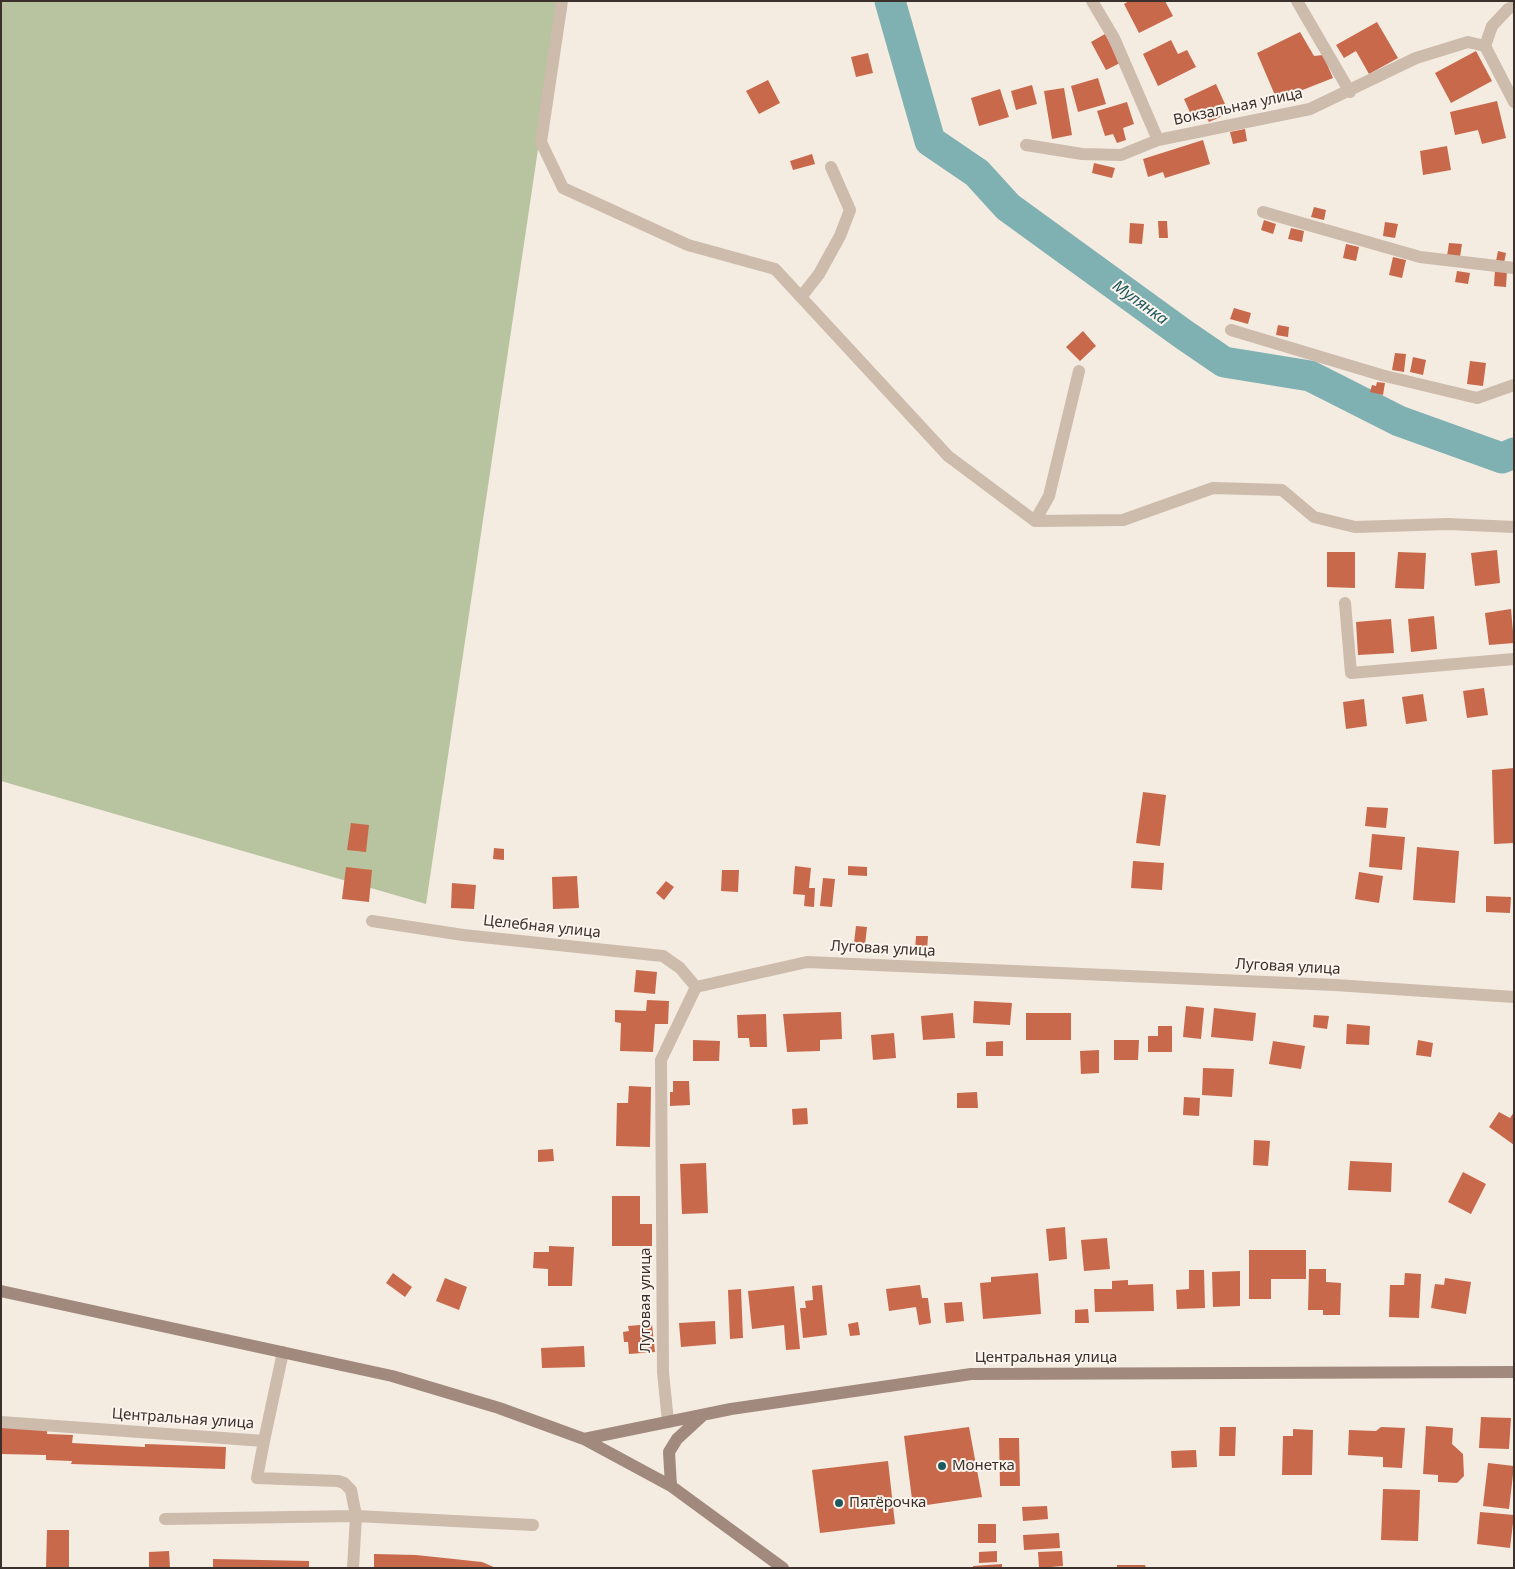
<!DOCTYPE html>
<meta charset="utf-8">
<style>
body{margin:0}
#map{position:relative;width:1515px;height:1569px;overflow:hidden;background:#f4ebe1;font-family:"Noto Sans",sans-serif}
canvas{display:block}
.frame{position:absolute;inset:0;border:2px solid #3b302b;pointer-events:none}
</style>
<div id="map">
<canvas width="1515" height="1569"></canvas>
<div class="frame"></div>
</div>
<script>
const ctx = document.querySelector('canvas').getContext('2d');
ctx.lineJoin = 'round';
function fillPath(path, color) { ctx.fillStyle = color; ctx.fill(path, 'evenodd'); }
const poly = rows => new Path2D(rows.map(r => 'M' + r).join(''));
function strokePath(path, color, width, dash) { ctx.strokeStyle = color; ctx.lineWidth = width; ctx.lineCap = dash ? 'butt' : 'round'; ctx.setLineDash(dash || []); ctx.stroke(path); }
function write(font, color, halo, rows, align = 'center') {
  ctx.font = font + ' "Noto Sans",sans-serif'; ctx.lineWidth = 4; ctx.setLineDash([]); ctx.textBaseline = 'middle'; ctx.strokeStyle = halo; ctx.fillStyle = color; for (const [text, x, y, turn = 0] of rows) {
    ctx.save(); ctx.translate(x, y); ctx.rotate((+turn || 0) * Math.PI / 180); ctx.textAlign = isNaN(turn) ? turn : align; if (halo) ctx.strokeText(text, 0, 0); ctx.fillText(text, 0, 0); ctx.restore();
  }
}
const green = poly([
 [1,1,560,1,426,904,1,781]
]);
const river = poly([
 [890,1,930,141,977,173,1008,207,1183,334,1224,362,1310,376,1399,421,1502,458,1514,453]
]);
const building = poly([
 [1129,1,1165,1,1173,16,1139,33,1124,4],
 [1377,22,1398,58,1369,74,1356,51,1344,58,1336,45],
 [1300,32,1314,56,1323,55,1333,78,1277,100,1257,53],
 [1105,34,1120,63,1106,70,1091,42],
 [1171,40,1178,54,1187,50,1196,67,1158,86,1143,54],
 [1476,51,1492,81,1451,103,1435,73],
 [868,53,873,73,856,77,851,57],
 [1098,78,1106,104,1078,112,1071,86],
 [768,80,780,103,759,114,746,91],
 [1216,84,1229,113,1209,122,1204,113,1193,119,1184,99],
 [1032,85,1037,104,1016,110,1011,91],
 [1064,88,1072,135,1052,139,1044,91],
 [1000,89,1009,117,979,126,971,98],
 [1497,101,1506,138,1482,144,1478,130,1455,135,1450,112],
 [1127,102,1134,124,1123,128,1126,140,1117,143,1113,134,1105,136,1097,111],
 [1245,129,1247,141,1233,144,1230,132],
 [1203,140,1210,164,1165,178,1163,172,1148,177,1143,159],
 [1447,146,1451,170,1423,175,1420,151],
 [812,154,815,164,793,170,790,161],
 [1094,163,1115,168,1112,178,1092,173],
 [1314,207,1326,210,1324,220,1311,217],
 [1264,220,1276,224,1273,234,1261,230],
 [1158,221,1167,221,1168,238,1159,238],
 [1385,222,1398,224,1395,238,1383,236],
 [1130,223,1144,224,1142,244,1129,243],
 [1291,228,1304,231,1302,242,1288,239],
 [1449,243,1462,244,1460,257,1447,256],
 [1346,244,1359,247,1356,261,1343,258],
 [1498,251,1506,253,1504,263,1496,261],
 [1393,257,1406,260,1402,278,1389,275],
 [1495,269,1507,270,1506,287,1494,286],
 [1457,271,1470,273,1468,284,1455,282],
 [1234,308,1251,313,1248,324,1230,319],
 [1278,325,1289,327,1288,337,1276,335],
 [1083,331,1096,346,1080,361,1066,347],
 [1395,353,1406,354,1404,372,1392,370],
 [1413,357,1426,360,1423,375,1410,372],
 [1470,361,1486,363,1483,386,1467,384],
 [1377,382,1385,383,1383,395,1370,392,1372,385,1376,386],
 [1497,550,1500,583,1475,586,1471,553],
 [1327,552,1355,552,1355,588,1327,587],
 [1398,552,1426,553,1424,589,1395,588],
 [1511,609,1514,643,1489,645,1485,613],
 [1434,616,1437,649,1411,652,1408,619],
 [1391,619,1394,653,1358,655,1356,622],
 [1484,688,1488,715,1467,718,1463,691],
 [1423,694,1427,721,1406,724,1402,697],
 [1364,699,1367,726,1346,729,1343,702],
 [1514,768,1514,843,1494,844,1492,770],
 [1143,792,1166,795,1160,846,1136,843],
 [1367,807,1388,808,1386,828,1365,826],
 [351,823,369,825,366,852,347,850],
 [1372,834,1405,837,1402,870,1369,867],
 [1417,847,1459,851,1455,903,1413,900],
 [494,848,504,849,504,860,493,859],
 [1133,861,1164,863,1162,890,1131,888],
 [795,866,811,868,809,888,815,888,814,907,804,906,805,895,793,894],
 [848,866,867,867,867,876,848,875],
 [346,867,372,870,369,902,342,899],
 [722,870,739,870,738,892,721,891],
 [1359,872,1383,876,1379,903,1355,899],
 [577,876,579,908,553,909,552,877],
 [823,878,835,879,832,907,820,906],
 [666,881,674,887,664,900,656,893],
 [452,883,476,885,474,909,451,908],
 [1486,896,1511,897,1510,913,1486,912],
 [856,926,867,927,865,945,854,943],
 [916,936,928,936,927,950,915,950],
 [636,970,657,972,655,994,634,992],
 [647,1000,669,1001,668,1024,655,1024,653,1052,620,1051,621,1023,615,1022,615,1010,646,1011],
 [974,1001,1012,1003,1010,1025,973,1023],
 [1186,1006,1204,1008,1201,1039,1183,1037],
 [1214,1008,1256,1013,1253,1041,1211,1037],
 [841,1012,842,1039,820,1040,820,1051,787,1052,783,1014],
 [953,1013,955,1038,923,1040,921,1016],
 [1026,1013,1071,1013,1071,1040,1026,1040],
 [766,1014,767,1047,750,1047,749,1038,738,1038,737,1015],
 [1314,1015,1329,1016,1327,1029,1313,1027],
 [1347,1024,1370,1026,1369,1045,1346,1044],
 [1158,1026,1172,1026,1172,1052,1148,1052,1148,1036,1158,1036],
 [894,1033,896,1058,873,1060,871,1035],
 [693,1040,720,1041,719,1061,693,1061],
 [1114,1040,1139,1040,1138,1060,1114,1060],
 [1418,1040,1433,1043,1431,1057,1416,1055],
 [1003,1041,1003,1056,986,1056,986,1042],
 [1273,1041,1305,1046,1301,1069,1269,1064],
 [1099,1050,1099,1073,1081,1074,1080,1051],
 [1203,1068,1234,1069,1232,1097,1202,1095],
 [673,1081,689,1081,690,1105,670,1106,670,1092,673,1092],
 [629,1086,651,1087,650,1147,616,1146,617,1103,628,1103],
 [977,1092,978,1108,957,1108,957,1093],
 [1184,1097,1200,1098,1199,1116,1183,1115],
 [807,1108,808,1124,793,1125,792,1109],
 [1499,1112,1510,1118,1514,1112,1514,1145,1489,1127],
 [1254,1140,1270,1141,1268,1166,1253,1165],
 [553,1149,554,1161,538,1162,538,1150],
 [1350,1161,1392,1163,1391,1192,1348,1190],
 [706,1163,708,1213,682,1214,680,1164],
 [1463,1172,1486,1184,1471,1214,1448,1202],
 [612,1196,640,1196,640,1224,652,1224,652,1246,612,1246],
 [1065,1227,1067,1259,1049,1261,1046,1229],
 [1107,1238,1110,1269,1084,1271,1081,1240],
 [549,1246,574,1247,572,1286,548,1286,548,1269,533,1268,534,1252,549,1252],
 [1249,1250,1306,1250,1306,1279,1271,1279,1271,1299,1249,1299],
 [1309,1269,1326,1269,1326,1282,1341,1283,1340,1315,1323,1315,1323,1310,1308,1310],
 [1189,1270,1204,1270,1205,1308,1177,1309,1176,1290,1189,1289],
 [1240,1271,1240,1306,1213,1307,1212,1272],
 [393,1273,412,1287,405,1297,386,1283],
 [1038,1273,1041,1314,983,1319,980,1283,991,1282,991,1277],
 [1405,1273,1421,1274,1419,1318,1389,1317,1390,1285,1404,1285],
 [445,1278,467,1287,459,1310,436,1301],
 [1445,1278,1471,1282,1466,1314,1431,1308,1435,1284,1444,1285],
 [1128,1280,1128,1285,1153,1284,1154,1311,1095,1312,1094,1289,1112,1289,1112,1281],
 [822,1285,827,1335,803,1338,800,1308,806,1308,805,1301,813,1300,812,1286],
 [920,1285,922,1298,928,1298,931,1323,919,1325,916,1307,889,1311,886,1289],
 [794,1286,800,1349,786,1350,784,1325,752,1329,748,1291],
 [741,1289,743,1338,730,1339,728,1290],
 [962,1302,964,1321,946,1323,944,1303],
 [1088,1309,1089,1323,1075,1323,1075,1310],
 [715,1321,716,1344,681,1347,679,1323],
 [858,1322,860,1335,850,1336,848,1324],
 [652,1324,655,1352,629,1354,628,1342,624,1342,623,1332,629,1331,628,1326],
 [584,1346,585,1367,542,1368,541,1348],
 [1481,1417,1511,1418,1509,1449,1479,1448],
 [1,1424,47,1427,47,1434,73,1435,72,1443,145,1447,145,1444,226,1447,225,1469,71,1464,72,1461,46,1460,46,1455,1,1454],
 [1426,1426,1453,1428,1452,1444,1463,1454,1464,1476,1457,1483,1438,1482,1438,1475,1423,1474],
 [969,1427,982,1497,913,1507,904,1436],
 [1220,1427,1236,1427,1235,1456,1219,1456],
 [1381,1427,1405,1428,1402,1468,1383,1467,1383,1457,1348,1455,1349,1430,1376,1431],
 [1293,1429,1313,1430,1312,1475,1282,1475,1283,1436,1293,1436],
 [999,1438,1019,1438,1020,1486,1000,1486],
 [1196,1450,1197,1467,1172,1468,1171,1451],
 [888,1461,895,1524,820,1533,812,1470],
 [1488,1463,1514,1466,1509,1509,1483,1506],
 [1383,1489,1420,1490,1418,1541,1381,1540],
 [1047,1506,1048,1519,1023,1521,1022,1507],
 [1480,1512,1514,1515,1510,1548,1477,1544],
 [978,1524,996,1524,996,1543,978,1543],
 [47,1530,69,1530,69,1568,46,1568],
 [1059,1533,1060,1548,1024,1550,1023,1535],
 [169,1551,170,1568,149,1568,149,1552],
 [997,1551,997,1562,979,1563,979,1552],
 [1062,1551,1063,1566,1039,1568,1038,1552],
 [374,1554,416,1555,482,1562,496,1568,374,1568],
 [213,1559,309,1561,309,1568,213,1568],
 [1002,1564,1002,1568,973,1568,973,1566],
 [1117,1565,1145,1565,1146,1568,1117,1568]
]);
const minor = poly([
 [562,1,541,142,563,188,688,245,775,269,948,456,1035,521,1123,520,1213,488,1282,490,1314,517,1355,527,1448,524,1514,527],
 [1092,1,1114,38,1158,140],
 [1297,1,1350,92],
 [1026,145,1082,154,1121,155,1158,140,1310,109,1416,58,1468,42,1485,46,1492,26,1508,9,1514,6],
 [1263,212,1420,257,1514,268],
 [801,297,819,274,840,236,850,210,831,167],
 [1231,330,1381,375,1477,398,1514,385],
 [1035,521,1049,496,1079,371],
 [1345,603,1351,673,1514,659],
 [372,921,463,935,663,956,680,968,696,987],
 [1,1422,264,1441,257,1478,338,1481,344,1483,351,1490,356,1516,353,1568],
 [668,1422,663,1372,661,1060,696,987,807,962,1335,985,1514,997],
 [264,1441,283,1352],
 [165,1519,356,1516,533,1525]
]);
const tertiary = poly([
 [1485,46,1514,102]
]);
const secondary = poly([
 [1,1291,392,1376,499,1408,584,1439,671,1486],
 [702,1416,677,1439,669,1452,671,1486,783,1568],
 [584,1439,731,1409,971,1374,1514,1372]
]);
const markers = [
 [942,1466,5,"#1f5a5e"],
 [839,1503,5,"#1f5a5e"]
];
const streetNames = [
 ["Вокзальная улица",1238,107,-12],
 ["Целебная улица",542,927,6],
 ["Луговая улица",883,949,3],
 ["Луговая улица",1288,967,3],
 ["Луговая улица",646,1300,-90],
 ["Центральная улица",1046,1358],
 ["Центральная улица",183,1419,4]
];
const poiNames = [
 ["Монетка",952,1466],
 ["Пятёрочка",849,1503]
];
const waterNames = [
 ["Мулянка",1140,303,36]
];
fillPath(green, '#b8c4a0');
strokePath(river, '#7fb0b2', 31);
fillPath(building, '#c8694b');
strokePath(minor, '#cdbbac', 12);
strokePath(tertiary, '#cdbbac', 12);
strokePath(secondary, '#a18a7d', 12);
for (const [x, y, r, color] of markers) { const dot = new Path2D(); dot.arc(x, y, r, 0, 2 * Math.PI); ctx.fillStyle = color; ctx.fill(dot); strokePath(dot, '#fbf5ee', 2); }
write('15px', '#3b302b', '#fbf5ee', streetNames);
write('15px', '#3b302b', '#fbf5ee', poiNames, 'left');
write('italic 16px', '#1f5a5e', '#fbf5ee', waterNames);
</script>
